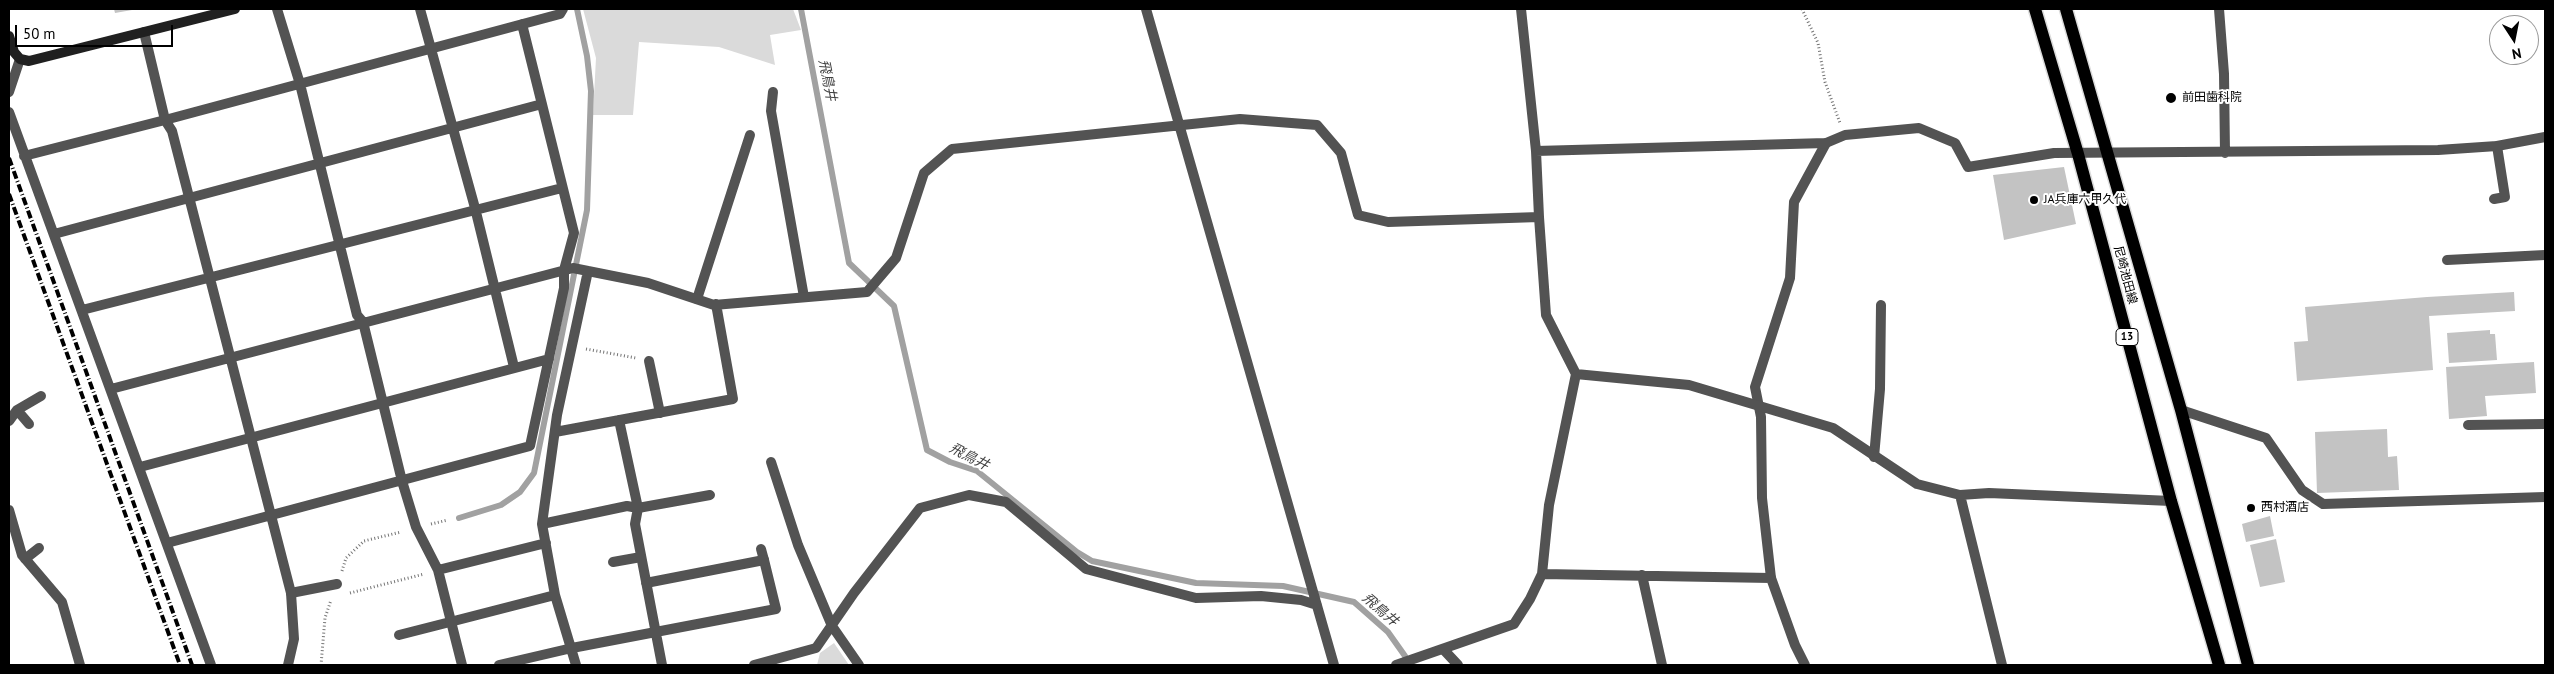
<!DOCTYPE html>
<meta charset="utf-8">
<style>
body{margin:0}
#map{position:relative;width:2554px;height:674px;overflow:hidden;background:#fff;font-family:"PT Sans",sans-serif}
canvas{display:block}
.frame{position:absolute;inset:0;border:10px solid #000;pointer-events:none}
.north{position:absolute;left:2489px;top:15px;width:50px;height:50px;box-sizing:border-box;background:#fff;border:1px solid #999;border-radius:50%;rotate:169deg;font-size:14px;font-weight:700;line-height:20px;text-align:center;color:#000}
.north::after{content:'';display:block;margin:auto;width:18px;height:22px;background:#000;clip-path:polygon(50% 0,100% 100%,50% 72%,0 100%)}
.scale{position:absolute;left:15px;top:25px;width:158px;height:22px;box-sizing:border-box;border:2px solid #000;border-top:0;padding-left:6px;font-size:15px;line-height:18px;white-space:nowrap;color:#000;-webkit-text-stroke:4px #fff;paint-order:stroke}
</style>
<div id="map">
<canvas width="2554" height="674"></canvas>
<div class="frame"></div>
<div class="north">N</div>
<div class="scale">50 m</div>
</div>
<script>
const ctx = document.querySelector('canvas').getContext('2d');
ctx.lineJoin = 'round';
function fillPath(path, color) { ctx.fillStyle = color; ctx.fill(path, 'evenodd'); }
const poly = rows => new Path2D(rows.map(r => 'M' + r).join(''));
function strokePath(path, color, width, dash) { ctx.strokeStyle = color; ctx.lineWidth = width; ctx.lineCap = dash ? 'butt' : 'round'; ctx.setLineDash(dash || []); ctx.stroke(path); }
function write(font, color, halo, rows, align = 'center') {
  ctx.font = font + ' "PT Sans","Noto Sans JP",sans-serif'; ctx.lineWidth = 4; ctx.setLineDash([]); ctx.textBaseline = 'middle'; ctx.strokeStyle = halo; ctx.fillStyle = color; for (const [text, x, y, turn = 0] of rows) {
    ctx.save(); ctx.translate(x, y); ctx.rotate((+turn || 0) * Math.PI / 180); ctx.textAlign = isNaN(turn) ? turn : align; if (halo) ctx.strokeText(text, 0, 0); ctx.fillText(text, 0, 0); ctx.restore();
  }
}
const green = poly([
 [583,9,793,9,801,30,770,35,775,65,719,47,639,42,633,115,593,115,596,58],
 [834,643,849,665,817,665,820,653]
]);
const stream = poly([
 [801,9,849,263,894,306,927,450,950,462,977,471,1077,552,1092,561,1196,583,1283,586,1354,602,1388,632,1405,656,1407,664],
 [459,518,501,505,520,492,534,473,587,210,591,91,587,56,577,9]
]);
const building = poly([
 [114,9,131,9,132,10,115,13],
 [2064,167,2076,224,2004,240,1993,175],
 [2514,292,2515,311,2429,316,2433,370,2297,381,2294,342,2308,341,2305,307,2427,297],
 [2490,330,2490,334,2495,334,2497,360,2449,363,2447,333],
 [2534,362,2536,393,2485,396,2487,416,2449,419,2446,367],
 [2387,429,2388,457,2397,456,2399,490,2317,493,2315,432],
 [2270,516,2274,536,2246,542,2242,524],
 [2276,539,2285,582,2260,587,2250,545]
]);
const path = poly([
 [1802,9,1818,43,1825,82,1840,123],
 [586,349,636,358],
 [431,524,448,520],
 [342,571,346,558,364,541,401,532],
 [350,593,424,574],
 [321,665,325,618,331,600]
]);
const lane = poly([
 [773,92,771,111,804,297],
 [2494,199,2505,197,2497,146],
 [2447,260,2545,255],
 [697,299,750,135],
 [17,410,29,424],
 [9,421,17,410,41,396],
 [2468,425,2545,424],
 [1874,457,1880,389,1881,305],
 [771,462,798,545,832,626],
 [638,508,710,495],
 [9,510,22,555,62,602,80,665],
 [761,549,764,560],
 [25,559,39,548],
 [613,562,641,557],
 [1771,578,1762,498,1761,417,1755,387,1790,278,1794,202,1826,143],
 [291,593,337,584],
 [399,635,450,622]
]);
const street = poly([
 [277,9,300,84,357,315,363,322,402,481,416,527,438,570,462,665],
 [420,9,475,208,514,367],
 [1146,9,1334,665],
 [2219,9,2224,74,2225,153],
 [144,32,165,120,172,131,291,593,294,639,288,665],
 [9,92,20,59],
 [9,112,211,665],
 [1536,151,1826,143,1845,135,1919,128,1955,143,1968,167,2054,153,2438,150,2497,146,2545,137],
 [24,156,165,120,560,14,563,9],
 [1539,217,1546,315,1576,374,1689,385,1833,428,1917,484,1960,495,1989,493,2171,501],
 [54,234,542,104],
 [82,310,562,188],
 [649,361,660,413],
 [111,389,573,268,648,283,714,305,867,292,896,258,924,173,952,149,1240,119,1317,125,1341,153,1358,215,1388,222,1539,217,1536,151,1521,9],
 [2181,410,2266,438,2302,490,2323,504,2545,497],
 [619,420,638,508,635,524,662,665],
 [555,432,733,399,716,304],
 [140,467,549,359],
 [1960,495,2002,665],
 [542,524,627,506,638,508],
 [167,543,530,446,564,288,564,270,574,233,522,24],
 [438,570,546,543],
 [1542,574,1771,578,1795,645,1805,665],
 [1642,575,1662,665],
 [450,622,555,595],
 [832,626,859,665],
 [1443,649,1458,665],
 [499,665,572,648,776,609,764,560,646,583],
 [576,665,555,595,542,524,557,415,588,271],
 [754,665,816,648,854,593,920,508,969,495,1006,502,1086,569,1196,598,1261,596,1301,600,1317,605],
 [1396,665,1514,624,1530,599,1542,574,1549,505,1576,374]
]);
const secondary = poly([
 [9,36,14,52,20,59,29,61,235,9]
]);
const primary = poly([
 [2035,9,2078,154,2171,501,2219,665],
 [2066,9,2181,410,2248,665]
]);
const rail = poly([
 [9,158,192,665],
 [9,194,180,665]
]);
const markers = [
 [2171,98,6,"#000"],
 [2034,200,5,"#000"],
 [2251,508,5,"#000"]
];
const shields = [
 [2127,337,22]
];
const shieldNames = [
 ["13",2127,337]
];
const poiNames = [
 ["前田歯科院",2182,98],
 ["JA兵庫六甲久代",2044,200],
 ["西村酒店",2261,508]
];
const streetNames = [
 ["尼崎池田線",2125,275,75]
];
const waterNames = [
 ["飛鳥井",827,80,79],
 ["飛鳥井",969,457,27],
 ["飛鳥井",1380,610,41]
];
fillPath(green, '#dadada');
strokePath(stream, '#a1a1a1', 6);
fillPath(building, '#c3c3c3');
strokePath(primary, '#dbdbdb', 15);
strokePath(path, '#757575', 3, [1, 2.5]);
strokePath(lane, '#535353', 10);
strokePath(street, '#535353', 10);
strokePath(secondary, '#202020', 10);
strokePath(primary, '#000', 12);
strokePath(rail, '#000', 4, [8, 2.5, 1, 2.5]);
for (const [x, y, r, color] of markers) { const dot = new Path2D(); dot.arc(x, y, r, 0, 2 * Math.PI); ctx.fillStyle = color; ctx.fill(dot); strokePath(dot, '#fff', 2); }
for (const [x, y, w] of shields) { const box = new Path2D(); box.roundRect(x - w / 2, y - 8.5, w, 17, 4); ctx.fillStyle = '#fff'; ctx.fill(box); strokePath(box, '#000', 1); }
write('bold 11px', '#000', null, shieldNames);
write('12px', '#000', '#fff', poiNames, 'left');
write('12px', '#000', '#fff', streetNames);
write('italic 14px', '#424242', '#fff', waterNames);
</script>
